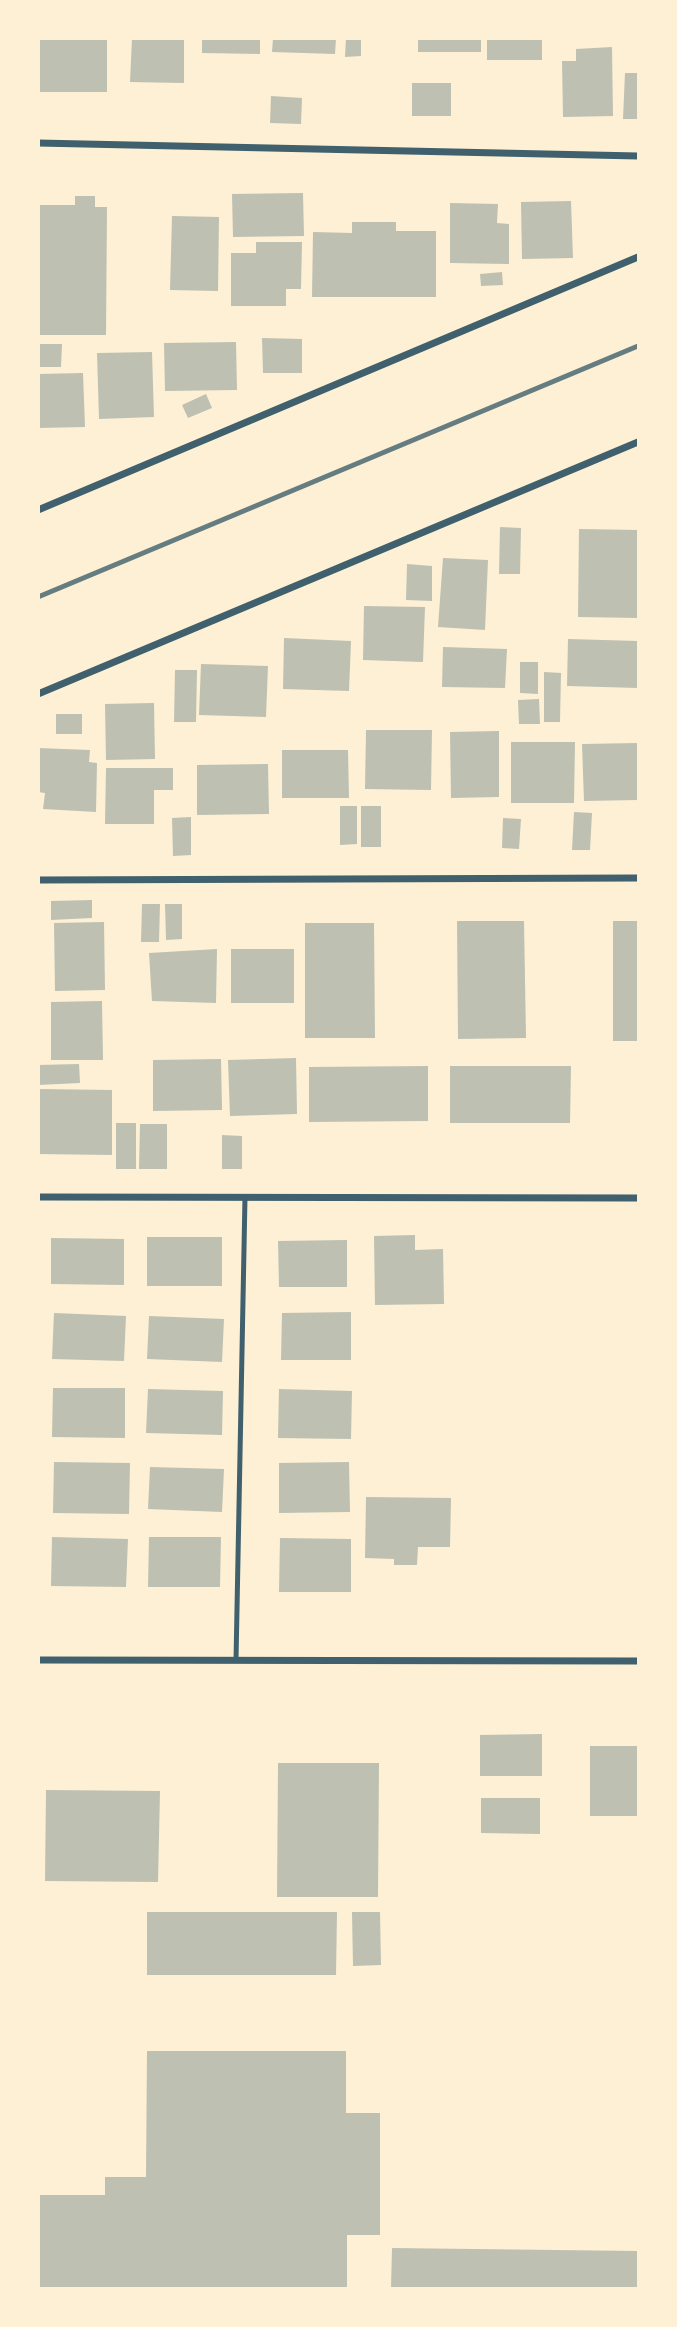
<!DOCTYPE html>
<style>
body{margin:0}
#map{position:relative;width:677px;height:2327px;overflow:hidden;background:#fdf0d5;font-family:"Public Sans",sans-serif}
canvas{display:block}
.frame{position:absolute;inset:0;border:40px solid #fdf0d5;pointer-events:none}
</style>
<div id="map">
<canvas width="677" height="2327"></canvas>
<div class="frame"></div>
</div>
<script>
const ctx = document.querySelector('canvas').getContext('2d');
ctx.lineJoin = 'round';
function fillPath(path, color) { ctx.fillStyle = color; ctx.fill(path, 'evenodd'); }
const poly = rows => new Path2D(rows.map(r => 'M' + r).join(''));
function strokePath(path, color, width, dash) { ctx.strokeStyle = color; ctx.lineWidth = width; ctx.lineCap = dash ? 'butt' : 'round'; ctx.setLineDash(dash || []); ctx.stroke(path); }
const building = poly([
 [38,38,107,38,107,92,38,92],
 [132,38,184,38,184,83,130,82],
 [202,38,260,38,260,54,202,53],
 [273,38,336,38,335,54,272,52],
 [346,38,361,38,361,56,345,57],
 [418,38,481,38,481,52,418,52],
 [487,38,542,38,542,60,487,60],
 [612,47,613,116,563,117,562,61,576,61,576,49],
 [625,73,638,73,638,119,623,119],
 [412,83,451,83,451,116,412,116],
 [271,96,302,98,301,124,270,123],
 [303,193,304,236,233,237,232,194],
 [75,196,95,196,95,207,107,207,106,335,38,335,38,205,75,205],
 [571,201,573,258,522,259,521,202],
 [450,203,498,204,497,223,509,224,509,264,450,263],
 [172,216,219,217,218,291,170,290],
 [352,222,396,222,396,231,436,231,436,297,312,297,313,232,352,233],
 [256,242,302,242,301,289,286,289,286,306,231,306,231,253,256,253],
 [502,272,503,285,481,286,480,274],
 [262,338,302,339,302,373,263,373],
 [236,342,237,390,165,391,164,343],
 [38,344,62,344,61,367,38,367],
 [152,352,154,417,99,419,97,353],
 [83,373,85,427,38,428,38,374],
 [206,394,212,408,188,418,182,405],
 [500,527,521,528,520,574,499,574],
 [579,529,638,530,638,618,578,617],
 [443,558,488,560,485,630,438,627],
 [407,564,432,566,432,601,406,600],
 [364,606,425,607,423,662,363,660],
 [284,638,351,641,349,691,283,689],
 [568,639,638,641,638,688,567,686],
 [443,647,507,649,505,688,442,687],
 [520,662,538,662,538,694,520,693],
 [201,664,268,666,266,717,199,715],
 [175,670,197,670,196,722,174,722],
 [544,672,561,673,560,722,544,722],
 [539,699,540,724,519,724,518,700],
 [154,703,155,759,106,760,105,704],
 [56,714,82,714,82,734,56,734],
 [366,730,432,730,431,790,365,789],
 [499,731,499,797,451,798,450,732],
 [511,742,575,742,574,803,511,803],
 [638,743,638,800,584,801,582,744],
 [38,748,90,750,89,762,97,763,96,812,43,809,45,793,38,792],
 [282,750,348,750,349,798,282,798],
 [268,764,269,814,197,815,197,765],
 [106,768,173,768,173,790,154,790,154,824,105,824],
 [340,806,357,806,357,844,340,845],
 [361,806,381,806,381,847,361,847],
 [574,812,592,813,590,850,572,850],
 [191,817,191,855,173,856,172,818],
 [503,818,521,819,519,849,502,848],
 [92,900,92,918,51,920,51,901],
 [142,904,160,904,159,942,141,942],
 [165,904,182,904,182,939,166,940],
 [457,921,524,921,526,1038,458,1039],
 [613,921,638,921,638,1041,613,1041],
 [104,922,105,990,55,991,54,923],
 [305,923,374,923,375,1038,305,1038],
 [217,949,216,1003,152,1001,149,953],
 [231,949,294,949,294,1003,231,1003],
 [102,1001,103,1060,51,1060,51,1002],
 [296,1058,297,1114,230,1116,228,1060],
 [221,1059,222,1110,153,1111,153,1060],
 [79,1064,80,1083,38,1085,38,1065],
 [428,1066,428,1121,309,1122,309,1067],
 [450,1066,571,1066,570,1123,450,1123],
 [38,1089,112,1090,112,1155,38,1154],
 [116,1123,136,1123,136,1169,116,1169],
 [140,1124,167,1124,167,1169,139,1169],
 [222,1135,242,1136,242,1169,222,1169],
 [415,1235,415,1250,443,1249,444,1304,375,1305,374,1236],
 [147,1237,222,1237,222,1286,147,1286],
 [51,1238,124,1239,124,1285,51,1284],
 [347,1240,347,1287,279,1287,278,1241],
 [351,1312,351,1360,281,1360,282,1313],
 [54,1313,126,1316,124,1361,52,1359],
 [149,1316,224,1319,222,1362,147,1359],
 [53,1388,125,1388,125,1438,52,1437],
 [148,1389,223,1391,222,1435,146,1433],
 [279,1389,352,1391,351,1439,278,1438],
 [54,1462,130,1463,129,1514,53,1513],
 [349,1462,350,1512,279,1513,279,1463],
 [150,1467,224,1469,222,1512,148,1509],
 [366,1497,451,1498,450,1547,418,1547,417,1565,394,1565,394,1559,365,1558],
 [52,1537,128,1539,126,1587,51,1586],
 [149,1537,221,1537,220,1587,148,1587],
 [280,1538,351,1539,351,1592,279,1592],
 [542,1734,542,1776,480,1776,480,1735],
 [590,1746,638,1746,638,1816,590,1816],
 [278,1763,379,1763,378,1897,277,1897],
 [46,1790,160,1791,158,1882,45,1881],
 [481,1798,540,1798,540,1834,481,1833],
 [147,1912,337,1912,336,1975,147,1975],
 [352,1912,380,1912,381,1965,353,1966],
 [147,2051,346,2051,346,2113,380,2113,380,2235,347,2235,347,2288,38,2288,38,2195,105,2195,105,2177,146,2177],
 [392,2248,638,2251,638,2288,391,2288]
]);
const service = poly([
 [236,1660,245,1197]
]);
const minor = poly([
 [38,143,638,156],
 [38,510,638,257],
 [38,694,638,442],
 [38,880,638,878],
 [38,1197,638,1198],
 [38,1660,638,1661]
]);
const rail = poly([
 [38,597,638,346]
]);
fillPath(building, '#bec0b2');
strokePath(service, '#3f606c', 5);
strokePath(minor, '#3f606c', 7);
strokePath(rail, '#657d81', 5);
</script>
